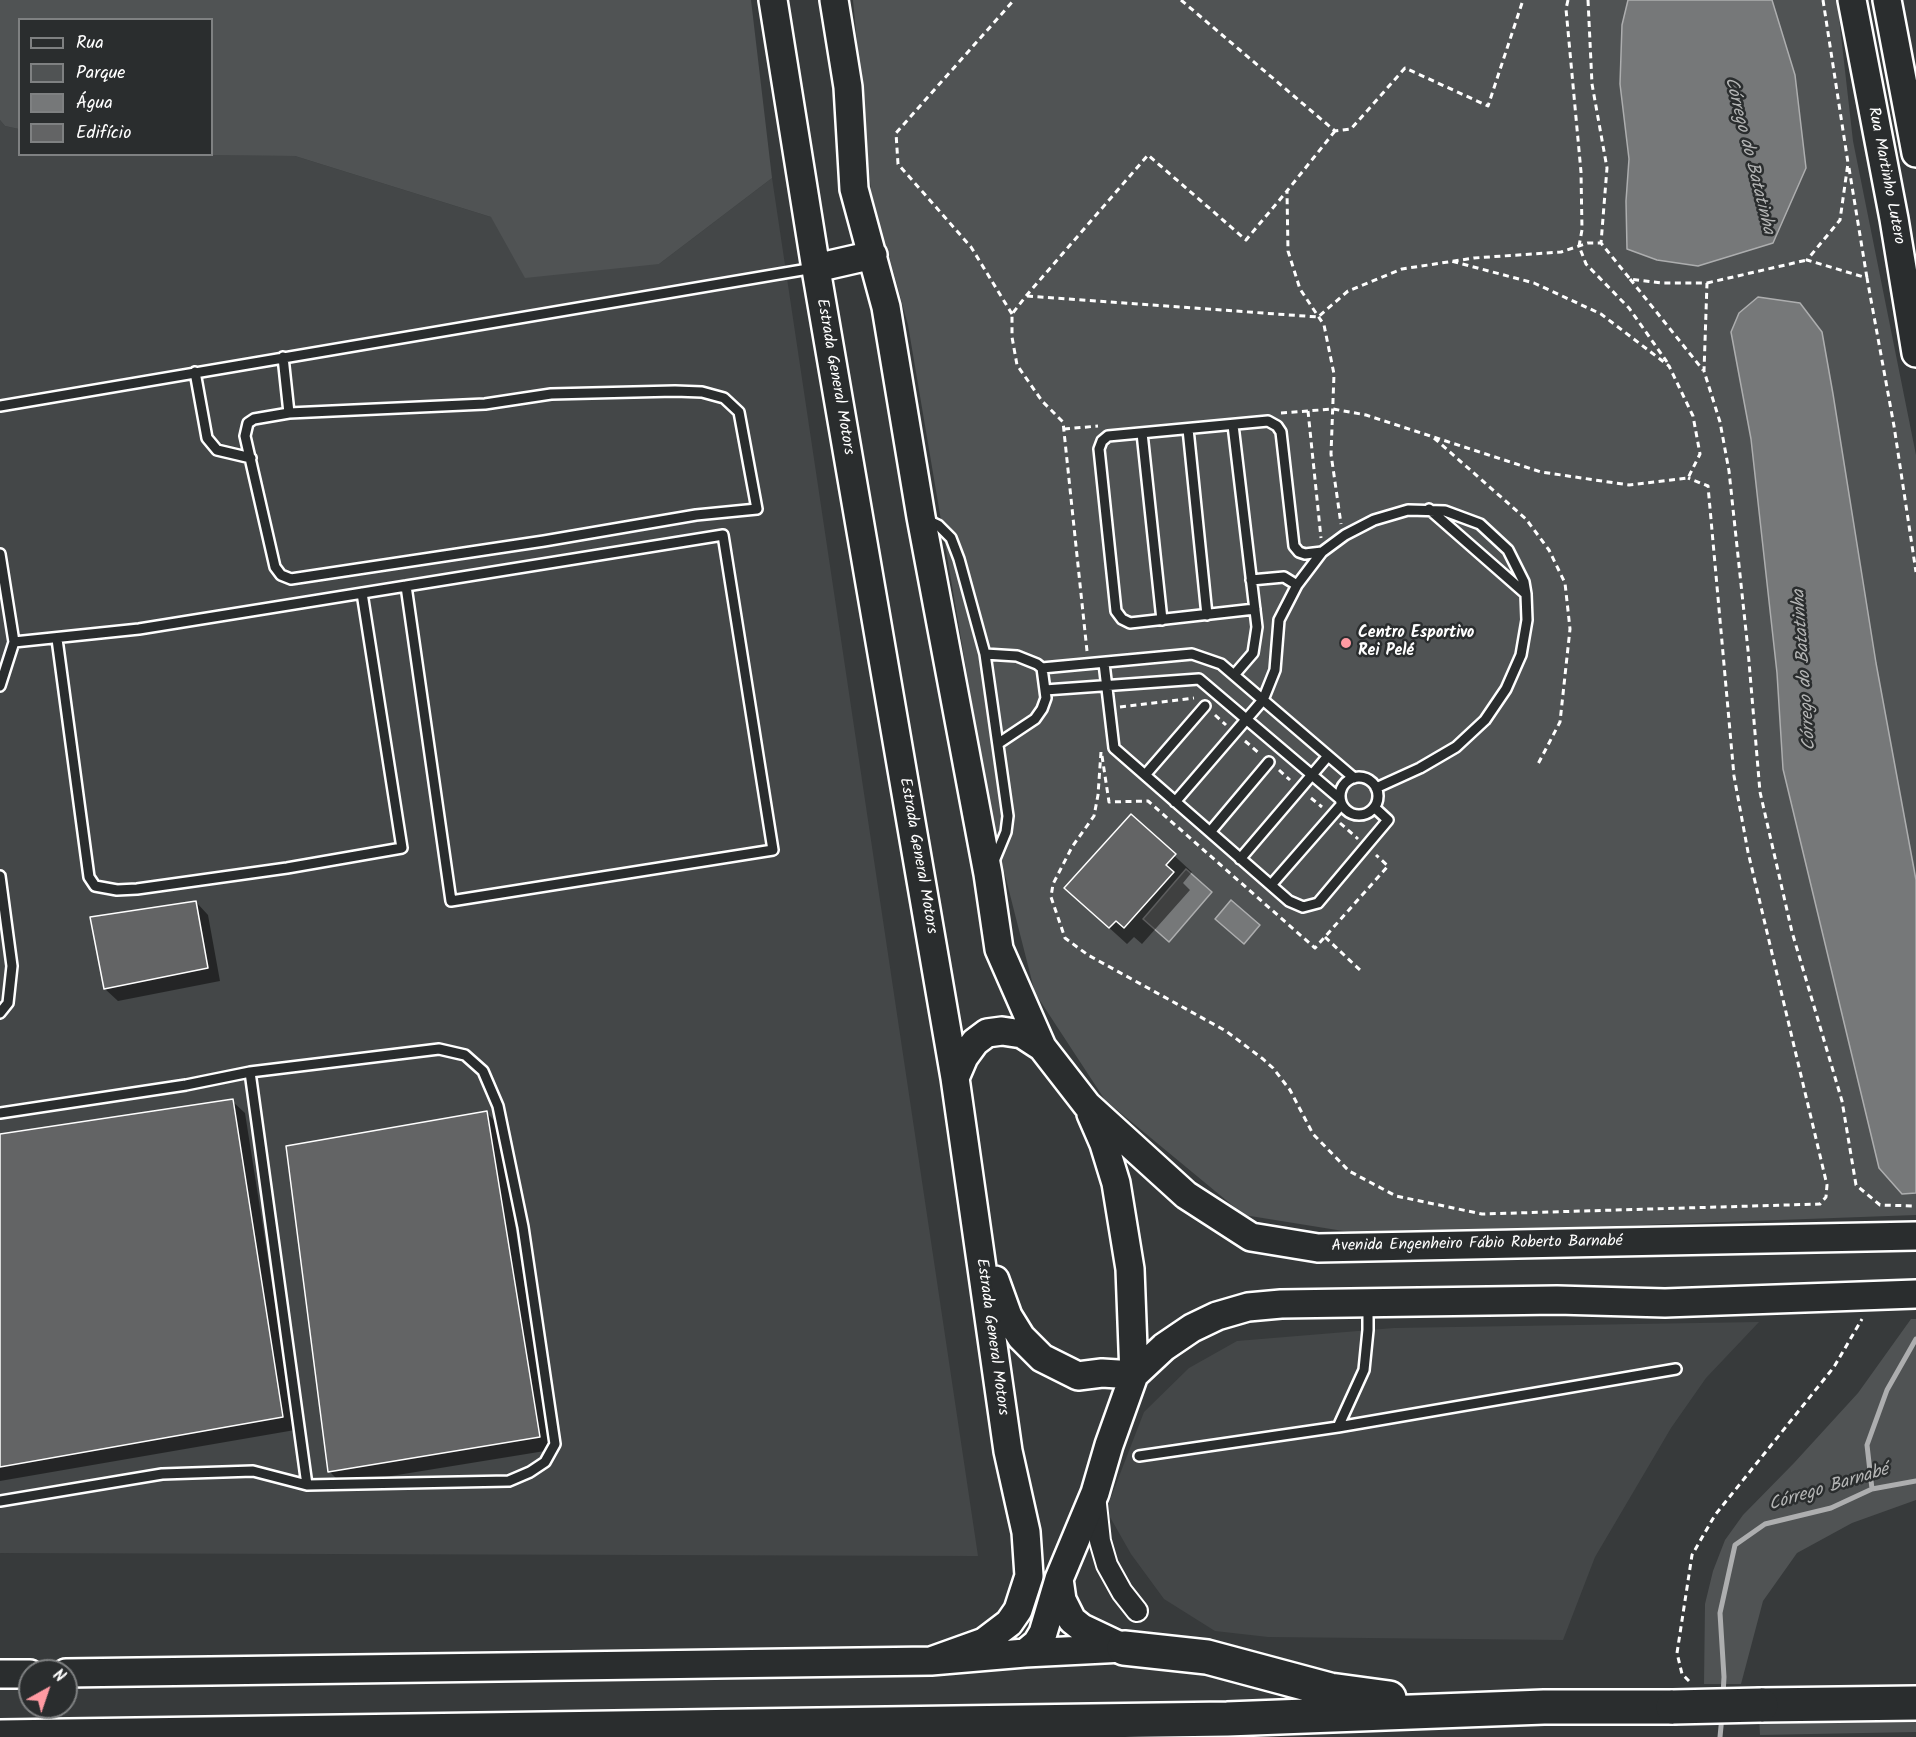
<!DOCTYPE html>
<meta charset="utf-8">
<style>
body{margin:0}
#map{position:relative;width:1916px;height:1737px;overflow:hidden;background:#373a3b;font-family:Kalam,sans-serif}
canvas{display:block}
.legend{position:absolute;left:18px;top:18px;width:195px;height:138px;box-sizing:border-box;background:#2a2d2e;border:2px solid #7f8182;margin:0;padding:8px 10px;list-style:none;font-size:18px;color:#fff}
.legend li{display:flex;align-items:center;gap:12px;height:30px}
.legend b{width:30px;border:2px solid #7f8182}
.north{position:absolute;left:18px;top:1659px;width:60px;height:60px;box-sizing:border-box;background:#2a2d2e;border:2px solid #7f8182;border-radius:50%;rotate:40deg;font-size:16px;font-weight:700;line-height:24px;text-align:center;color:#fff}
.north::after{content:'';display:block;margin:auto;width:21px;height:27px;background:#ff9aa2;clip-path:polygon(50% 0,100% 100%,50% 72%,0 100%)}
</style>
<div id="map">
<canvas width="1916" height="1737"></canvas>
<ul class="legend">
<li><b style="height:8px;background:#2a2d2e"></b>Rua</li>
<li><b style="height:16px;background:#505354"></b>Parque</li>
<li><b style="height:16px;background:#767879"></b>Água</li>
<li><b style="height:16px;background:#636465"></b>Edifício</li>
</ul>
<div class="north">N</div>
</div>
<script>
const ctx = document.querySelector('canvas').getContext('2d');
ctx.lineJoin = 'round';
function fillPath(path, color) { ctx.fillStyle = color; ctx.fill(path, 'evenodd'); }
const poly = rows => new Path2D(rows.map(r => 'M' + r).join(''));
function strokePath(path, color, width, dash) { ctx.strokeStyle = color; ctx.lineWidth = width; ctx.lineCap = dash ? 'butt' : 'round'; ctx.setLineDash(dash || []); ctx.stroke(path); }
function write(font, color, halo, rows, align = 'center') {
  ctx.font = font + ' Kalam,sans-serif'; ctx.lineWidth = 5; ctx.setLineDash([]); ctx.textBaseline = 'middle'; ctx.strokeStyle = halo; ctx.fillStyle = color; for (const [text, x, y, turn = 0] of rows) {
    ctx.save(); ctx.translate(x, y); ctx.rotate((+turn || 0) * Math.PI / 180); ctx.textAlign = isNaN(turn) ? turn : align; if (halo) ctx.strokeText(text, 0, 0); ctx.fillText(text, 0, 0); ctx.restore();
  }
}
const built = poly([
 [0,120,5,126,19,129,20,154,295,156,491,217,659,264,772,178,978,1556,0,1553],
 [1759,1322,1706,1378,1671,1428,1595,1557,1563,1640,1268,1637,1215,1631,1164,1599,1131,1554,1106,1510,1144,1412,1189,1368,1237,1341,1394,1328]
]);
const green = poly([
 [0,0,751,0,772,178,659,264,525,278,491,217,295,156,172,155,212,154,212,20,20,20,19,129,5,126,0,120],
 [853,0,1837,0,1853,141,1916,455,1916,1215,1368,1235,1244,1215,1105,1100,1035,993,993,828,908,325,871,191],
 [1911,1319,1916,1319,1916,1500,1852,1523,1797,1553,1763,1601,1741,1684,1704,1684,1705,1604,1713,1571,1725,1540,1743,1515,1794,1463,1858,1393],
 [1916,1713,1916,1732,1760,1735,1759,1715]
]);
const water = poly([
 [1628,0,1772,0,1795,75,1806,168,1773,243,1698,266,1657,260,1627,249,1626,201,1629,159,1620,84,1622,25,1628,0],
 [1758,297,1800,303,1822,332,1833,394,1876,663,1916,880,1916,1193,1902,1194,1879,1168,1783,769,1777,673,1751,439,1731,332,1739,313,1758,297],
 [1186,869,1212,892,1169,942,1143,919,1186,869],
 [1231,900,1260,925,1244,944,1215,919,1231,900]
]);
const shadow = poly([
 [1131,816,1192,872,1183,883,1190,890,1142,944,1134,937,1127,944,1084,905],
 [196,902,208,915,220,981,118,1001,105,989,92,918],
 [232,1101,245,1113,295,1430,0,1481,0,1136],
 [487,1113,499,1125,551,1450,342,1484,329,1471]
]);
const stream = poly([
 [1872,1489,1867,1445,1887,1390,1916,1339],
 [1723,1695,1724,1677,1720,1613,1735,1545,1765,1524,1831,1508,1872,1489,1916,1481],
 [1720,1737,1722,1716]
]);
const building = poly([
 [1131,814,1176,854,1166,865,1174,872,1124,928,1116,921,1109,928,1064,888,1131,814],
 [196,901,208,968,104,989,90,917,196,901],
 [233,1099,283,1417,0,1467,0,1134,233,1099],
 [487,1111,540,1437,328,1472,286,1146,487,1111]
]);
const path = poly([
 [1181,0,1335,131,1351,129,1405,68,1488,106,1523,0],
 [1568,0,1566,9,1581,172,1582,230,1579,246,1586,264,1629,308,1667,362],
 [1588,0,1592,84,1607,168,1601,243,1630,279,1661,283,1707,283,1704,371,1720,422,1729,471,1748,650,1760,792,1792,932,1842,1101,1856,1185,1880,1205,1916,1206],
 [1823,0,1848,163,1840,220,1807,260,1867,278,1894,426,1916,572],
 [1335,131,1287,191,1288,251,1300,289,1324,325,1334,374,1331,454,1341,524],
 [1849,168,1867,278],
 [1630,279,1703,370],
 [1707,283,1807,260],
 [1027,296,1318,317,1348,291,1402,269,1474,258,1561,252,1588,243,1601,243],
 [1012,314,971,247,898,164,896,133,1014,0],
 [1308,411,1321,538],
 [1281,413,1333,409,1366,415,1541,472,1629,485,1688,478,1700,454,1693,416,1669,366,1601,314,1534,283,1451,261],
 [1064,429,1098,426],
 [1434,438,1526,519,1549,550,1565,583,1570,629,1560,722,1538,764],
 [1087,651,1063,422,1042,401,1017,365,1012,337,1012,314,1026,296,1148,155,1246,240,1287,191],
 [1120,707,1194,698],
 [1215,715,1226,725],
 [1245,741,1260,754],
 [1101,752,1098,795,1094,816,1072,847,1053,884,1051,897,1065,938,1088,955,1226,1031,1263,1059,1273,1068,1290,1090,1313,1134,1349,1171,1396,1196,1482,1214,1820,1204,1826,1197,1827,1185,1748,852,1734,776,1708,486,1688,478],
 [1102,756,1109,802,1148,801,1315,948,1388,866,1376,855],
 [1279,770,1290,780],
 [1311,798,1322,807],
 [1340,823,1358,839],
 [1325,937,1360,970],
 [1689,1681,1682,1674,1677,1653,1692,1555,1715,1515,1834,1367,1862,1319]
]);
const lane = poly([
 [283,357,289,413,485,404,551,394,675,391,702,392,724,398,739,412,757,509,696,515,544,541,291,579,281,575,275,567,245,436,248,423,254,419,289,413],
 [195,372,207,438,217,450,251,458],
 [0,406,814,268],
 [1233,425,1257,627,1253,653,1234,675],
 [1188,429,1207,615],
 [1142,433,1162,620],
 [1429,509,1526,594],
 [925,519,938,525,951,538,959,559,985,654,1008,816,1006,832,994,861],
 [0,554,14,642,139,629,723,535,773,850,451,901,406,586],
 [1251,580,1284,577,1297,585],
 [1255,609,1130,623,1122,619,1116,611,1099,449,1102,441,1108,436,1268,421,1277,426,1281,432,1294,546,1299,552,1305,554,1322,552],
 [57,639,89,877,95,886,117,890,137,889,287,868,402,848,362,593],
 [985,654,1017,656,1037,664,1042,668,1046,698,1042,709,1035,719,999,743],
 [1104,663,1114,748,1289,901,1303,907,1318,903,1388,820,1375,808],
 [1042,668,1192,654,1221,664,1354,778],
 [0,686,14,642],
 [1045,690,1199,679,1339,798],
 [1145,775,1205,706],
 '1340 796a19 19 0 1 1 38 0a19 19 0 1 1-38 0Z',
 [1175,802,1263,700,1275,670,1279,620,1297,585,1322,552,1345,535,1374,520,1408,510,1445,511,1480,524,1508,550,1524,582,1526,594,1527,620,1521,655,1506,689,1485,720,1456,747,1420,768,1376,788],
 [1210,832,1269,762],
 [1240,859,1328,756],
 [0,876,12,966,8,1003,0,1013],
 [1271,885,1341,805],
 [250,1072,307,1485],
 [0,1113,186,1085,250,1072,439,1049,465,1055,483,1071,498,1106,523,1227,555,1444,545,1462,530,1472,509,1481,307,1485,253,1471,162,1474,0,1501],
 [1338,1427,1364,1370,1368,1330,1368,1305],
 [1139,1456,1338,1427,1676,1369]
]);
const street = poly([
 [1095,1495,1100,1541,1107,1565,1122,1592,1137,1611]
]);
const secondary = poly([
 [773,0,817,275,955,1078,1008,1451,1026,1532,1029,1576,1018,1610,1009,1623,984,1642,931,1661],
 [834,0,848,87,854,189,886,307,921,517,988,874,999,949,1042,1047,1087,1105,1186,1195,1251,1237,1318,1248,1916,1236],
 [1852,0,1894,219,1916,353],
 [1887,0,1916,153],
 [816,268,873,255],
 [955,1078,964,1057,975,1042,987,1033,1002,1031,1022,1034,1042,1047],
 [995,1280,1008,1316,1021,1337,1042,1358,1078,1376,1102,1373,1134,1375],
 [1134,1375,1164,1347,1192,1328,1217,1316,1248,1307,1281,1304,1557,1300,1665,1303,1916,1294],
 [1059,1579,1062,1600,1072,1620,1082,1628,1120,1646],
 [1025,1653,1037,1643,1043,1633,1059,1579,1095,1493,1109,1445,1134,1375,1130,1269,1116,1183,1104,1144,1091,1114],
 [66,1673,931,1661,1025,1653,1124,1648],
 [0,1674,30,1674]
]);
const highway = poly([
 [1124,1648,1207,1657,1330,1690,1389,1698],
 [1761,1705,1916,1703],
 [0,1737,1227,1719,1544,1707,1673,1707]
]);
const highwayBridge = poly([
 [1673,1707,1761,1705]
]);
const markers = [
 [1346,643,6,"#ff9aa2"]
];
const streetNames = [
 ["Rua Martinho Lutero",1885,176,79],
 ["Estrada General Motors",834,377,80],
 ["Estrada General Motors",917,856,80],
 ["Avenida Engenheiro Fábio Roberto Barnabé",1477,1245,-1],
 ["Estrada General Motors",991,1337,82]
];
const poiNames = [
 ["Centro Esportivo",1358,634],
 ["Rei Pelé",1358,652]
];
const waterNames = [
 ["Córrego do Batatinha",1748,156,76],
 ["Córrego do Batatinha",1806,670,-94],
 ["Córrego Barnabé",1829,1489,-17]
];
fillPath(built, '#444748');
fillPath(green, '#505354');
fillPath(water, '#767879');
strokePath(water, '#adaeaf', 1.5);
fillPath(shadow, '#0007');
strokePath(stream, '#adaeaf', 5);
fillPath(building, '#636465');
strokePath(building, '#fff', 1.5);
strokePath(lane, '#fff', 14);
strokePath(street, '#fff', 24);
strokePath(secondary, '#fff', 32);
strokePath(highway, '#fff', 38);
strokePath(path, '#fff', 3, [6, 4.5]);
strokePath(lane, '#2a2d2e', 9);
strokePath(street, '#2a2d2e', 20);
strokePath(secondary, '#2a2d2e', 27);
strokePath(highway, '#2a2d2e', 33);
strokePath(highwayBridge, '#fff', 38, []);
strokePath(highwayBridge, '#2a2d2e', 33);
for (const [x, y, r, color] of markers) { const dot = new Path2D(); dot.arc(x, y, r, 0, 2 * Math.PI); ctx.fillStyle = color; ctx.fill(dot); strokePath(dot, '#2a2d2e', 2); }
write('16px', '#fff', '#2a2d2e', streetNames);
write('bold 16px', '#fff', '#2a2d2e', poiNames, 'left');
write('italic 18px', '#b4b5b5', '#2a2d2e', waterNames);
</script>
